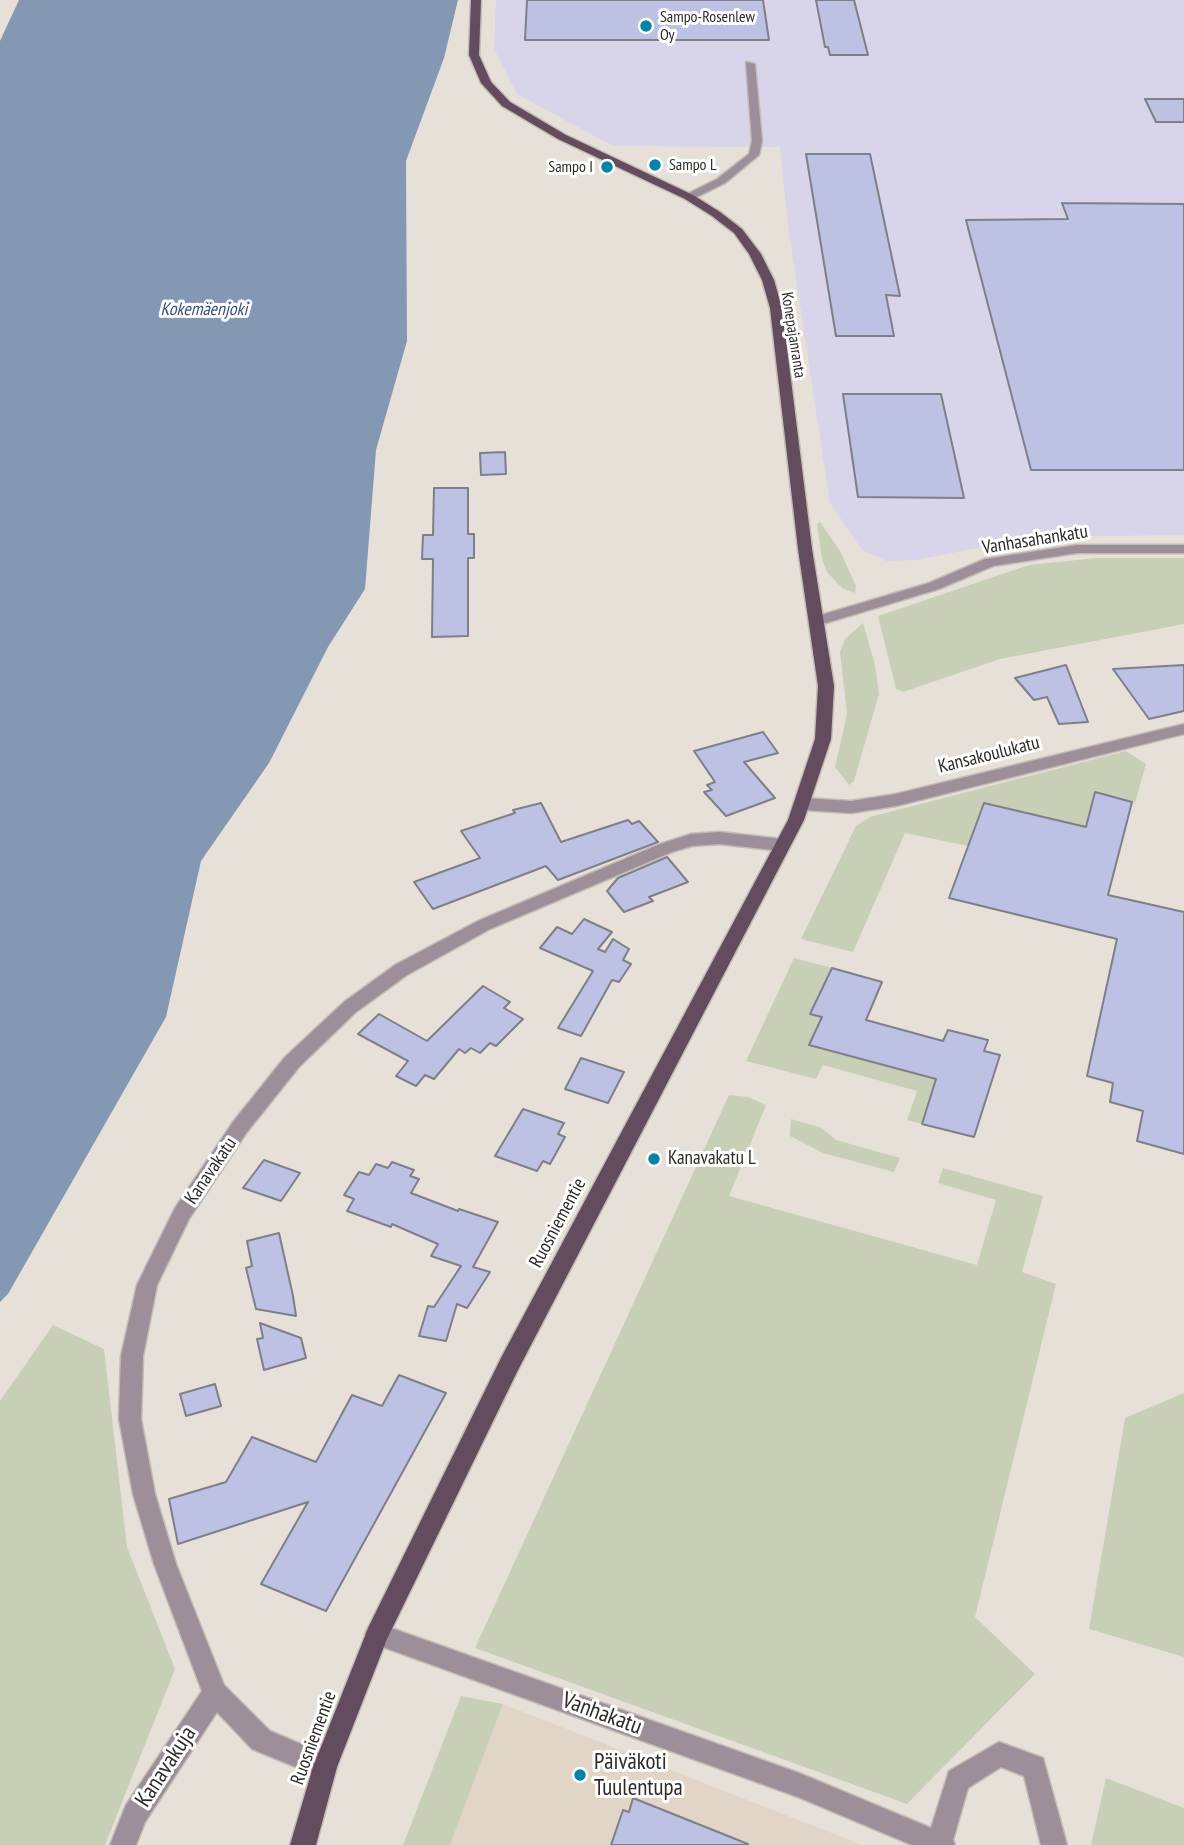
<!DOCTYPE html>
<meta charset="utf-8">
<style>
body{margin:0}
canvas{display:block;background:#e7e0d8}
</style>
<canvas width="1184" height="1845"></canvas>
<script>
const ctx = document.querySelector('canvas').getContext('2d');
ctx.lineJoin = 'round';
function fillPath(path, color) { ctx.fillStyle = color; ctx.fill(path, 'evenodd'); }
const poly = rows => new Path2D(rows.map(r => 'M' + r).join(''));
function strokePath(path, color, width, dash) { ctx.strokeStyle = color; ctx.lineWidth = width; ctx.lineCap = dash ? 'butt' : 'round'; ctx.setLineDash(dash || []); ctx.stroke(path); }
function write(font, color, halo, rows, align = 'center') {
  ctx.font = font + ' "PT Sans Narrow",sans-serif'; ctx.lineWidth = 6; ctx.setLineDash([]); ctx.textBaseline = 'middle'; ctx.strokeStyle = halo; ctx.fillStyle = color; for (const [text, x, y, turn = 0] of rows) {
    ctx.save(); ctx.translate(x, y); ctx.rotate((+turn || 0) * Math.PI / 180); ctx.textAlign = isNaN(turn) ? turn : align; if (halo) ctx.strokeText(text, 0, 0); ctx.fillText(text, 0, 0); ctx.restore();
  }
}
const built = poly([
 [503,1704,862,1845,450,1845]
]);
const industrial = poly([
 [496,0,1184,0,1184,535,1034,537,916,560,887,561,862,550,830,503,788,226,780,147,613,146,517,94,494,49]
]);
const green = poly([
 [820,522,840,551,856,586,855,593,842,588,827,572,822,559,817,524],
 [1096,558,1184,558,1184,624,1000,659,903,692,896,689,878,616,1029,565],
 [863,623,875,665,879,694,854,781,849,785,835,767,847,714,840,652,845,639],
 [1126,751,1146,764,1135,803,1095,793,1086,827,985,803,968,846,905,833,853,952,801,939,856,826,870,817],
 [794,958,832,968,811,1014,822,1017,810,1045,936,1079,922,1124,907,1120,917,1091,823,1065,816,1079,746,1061],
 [729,1095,748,1097,766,1105,729,1196,977,1265,996,1200,938,1183,943,1168,1043,1196,1022,1272,1056,1284,975,1617,1035,1674,907,1804,475,1648],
 [791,1119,822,1128,836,1140,900,1158,894,1172,823,1153,790,1136],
 [53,1325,104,1349,127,1547,175,1669,105,1845,0,1845,0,1401],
 [1184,1393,1184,1657,1089,1629,1125,1418],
 [461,1696,503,1704,450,1845,403,1845],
 [1106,1778,1184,1808,1184,1845,1091,1845]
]);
const water = poly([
 [19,0,458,0,444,58,406,161,407,341,376,450,365,589,328,647,269,763,201,861,166,1017,8,1294,0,1302,0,41]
]);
const building = poly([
 [527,0,763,0,769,40,525,40,527,0],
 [816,0,854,0,868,55,830,55,828,47,825,47,816,0],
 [1145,99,1184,99,1184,122,1156,122,1145,99],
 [806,154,870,154,900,296,886,295,894,336,836,336,806,154],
 [1062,203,1184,204,1184,470,1031,470,966,220,1068,219,1062,203],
 [843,394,941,394,964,498,858,497,843,394],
 [505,452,506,474,481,475,480,453,505,452],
 [434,488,468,488,468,534,474,534,474,558,468,558,468,636,432,637,433,559,422,559,423,535,433,535,434,488],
 [1066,665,1088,722,1059,724,1047,697,1034,700,1015,678,1066,665],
 [1184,665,1184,711,1149,719,1113,669,1184,665],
 [763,732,778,753,744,762,775,798,726,816,704,792,712,790,707,785,715,782,694,751,763,732],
 [1095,792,1132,802,1108,895,1184,912,1184,1154,1137,1141,1143,1111,1110,1102,1113,1083,1087,1076,1117,939,949,898,984,803,1086,827,1095,792],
 [541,803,561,842,628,820,632,824,639,821,658,842,558,880,546,866,433,909,414,882,480,858,461,831,515,813,513,810,541,803],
 [667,857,688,882,649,897,653,901,624,912,607,891,618,878,667,857],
 [584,919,612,932,598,949,605,952,613,939,629,949,623,960,631,964,619,982,612,980,581,1036,558,1028,593,971,540,948,557,927,572,934,584,919],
 [832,968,882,982,866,1020,943,1041,948,1030,988,1040,984,1051,1000,1055,974,1137,922,1124,936,1079,809,1045,822,1017,810,1014,832,968],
 [483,986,510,1002,504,1008,523,1019,496,1046,490,1043,480,1053,471,1048,465,1053,459,1049,434,1079,425,1075,416,1086,396,1076,408,1061,358,1034,379,1014,427,1041,483,986],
 [581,1058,624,1072,608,1103,565,1089,581,1058],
 [523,1109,564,1123,558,1134,565,1137,550,1164,543,1161,537,1171,495,1156,523,1109],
 [264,1160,300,1173,281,1201,243,1188,264,1160],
 [392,1162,414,1170,410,1176,419,1179,411,1193,458,1211,459,1209,498,1222,473,1267,490,1272,467,1308,457,1304,446,1341,419,1336,428,1306,434,1307,461,1266,431,1256,438,1244,392,1224,391,1227,347,1211,354,1199,344,1195,359,1172,369,1175,376,1164,388,1168,392,1162],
 [279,1233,293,1296,296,1316,256,1309,246,1268,252,1266,247,1241,279,1233],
 [260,1323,301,1338,306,1358,264,1370,257,1339,263,1338,260,1323],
 [399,1375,446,1393,326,1611,261,1584,308,1502,178,1544,169,1499,226,1482,252,1437,316,1462,352,1395,382,1406,399,1375],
 [215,1384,221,1406,186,1416,180,1394,215,1384],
 [633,1798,748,1844,748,1845,611,1845,623,1810,629,1812,633,1798]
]);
const minor = poly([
 [746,62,755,64,762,141,759,155,725,183,693,199,685,199,685,195,717,179,749,154,752,141,746,62],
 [1077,545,1184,545,1184,553,1077,553,993,566,939,589,816,626,809,621,811,618,929,583,985,559,1077,545],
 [1184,724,1184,734,896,806,851,813,803,810,795,804,803,798,851,801,896,794,1184,724],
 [719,832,782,839,790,845,782,851,719,844,692,846,672,852,490,929,407,975,356,1012,299,1067,247,1132,189,1219,157,1285,143,1356,141,1419,155,1494,176,1564,224,1685,270,1731,334,1758,337,1767,334,1776,325,1779,252,1749,217,1712,145,1822,136,1845,110,1845,126,1805,202,1691,154,1564,133,1494,119,1419,121,1356,137,1285,175,1208,233,1122,285,1057,344,1002,395,965,478,921,660,844,691,834,719,832],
 [377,1623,799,1773,931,1828,949,1771,999,1742,1043,1758,1067,1845,1041,1845,1024,1776,1001,1767,968,1788,953,1840,955,1845,912,1845,798,1797,369,1642,365,1634,369,1626,377,1623]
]);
const major = poly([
 [471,0,481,0,479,55,491,82,510,102,566,135,693,195,720,212,742,229,761,254,774,280,782,308,812,549,834,686,831,739,804,820,518,1370,387,1639,337,1767,316,1845,290,1845,313,1767,369,1626,502,1356,788,820,815,739,818,686,798,549,770,308,762,280,749,254,734,233,712,216,685,199,558,139,502,106,481,83,469,55,471,0]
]);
const markers = [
 [646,26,7,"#0283a7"],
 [655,165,7,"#0283a7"],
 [607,167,7,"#0283a7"],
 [654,1159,7,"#0283a7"],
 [580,1775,7,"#0283a7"]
];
const farPoinames = [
 ["Sampo-Rosenlew",660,17],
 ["Oy",660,35],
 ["Sampo L",669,165],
 ["Sampo I",593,167,"right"]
];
const farStreetnames = [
 ["Konepajanranta",793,335,81]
];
const farWaternames = [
 ["Kokemäenjoki",204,310]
];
const streetNames = [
 ["Vanhasahankatu",1035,540,-9],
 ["Kansakoulukatu",989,755,-14],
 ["Kanavakatu",211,1171,-56],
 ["Ruosniementie",558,1223,-62],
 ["Ruosniementie",314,1738,-70]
];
const poiNames = [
 ["Kanavakatu L",668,1159]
];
const nearStreetnames = [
 ["Vanhakatu",602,1714,20],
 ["Kanavakuja",166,1767,-57]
];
const nearPoinames = [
 ["Päiväkoti",594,1762],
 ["Tuulentupa",594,1788]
];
fillPath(built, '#e1d5c7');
fillPath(industrial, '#d8d4ea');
fillPath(green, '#c8cfb7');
fillPath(water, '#8498b4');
fillPath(building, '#bdc1e4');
strokePath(building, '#7e7f88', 2);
strokePath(minor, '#c2bcb5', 3);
strokePath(major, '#c2bcb5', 3);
fillPath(minor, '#9c8f99');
fillPath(major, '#624c5e');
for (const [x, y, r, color] of markers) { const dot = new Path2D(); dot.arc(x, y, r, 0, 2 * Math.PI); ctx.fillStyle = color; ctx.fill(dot); strokePath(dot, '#fff', 2.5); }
write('16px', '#2d2a27', '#fff', farPoinames, 'left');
write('16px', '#2d2a27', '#fff', farStreetnames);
write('italic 18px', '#36537e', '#fff', farWaternames);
write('19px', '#2d2a27', '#fff', streetNames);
write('19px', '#2d2a27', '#fff', poiNames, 'left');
write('23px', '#2d2a27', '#fff', nearStreetnames);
write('23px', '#2d2a27', '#fff', nearPoinames, 'left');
</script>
